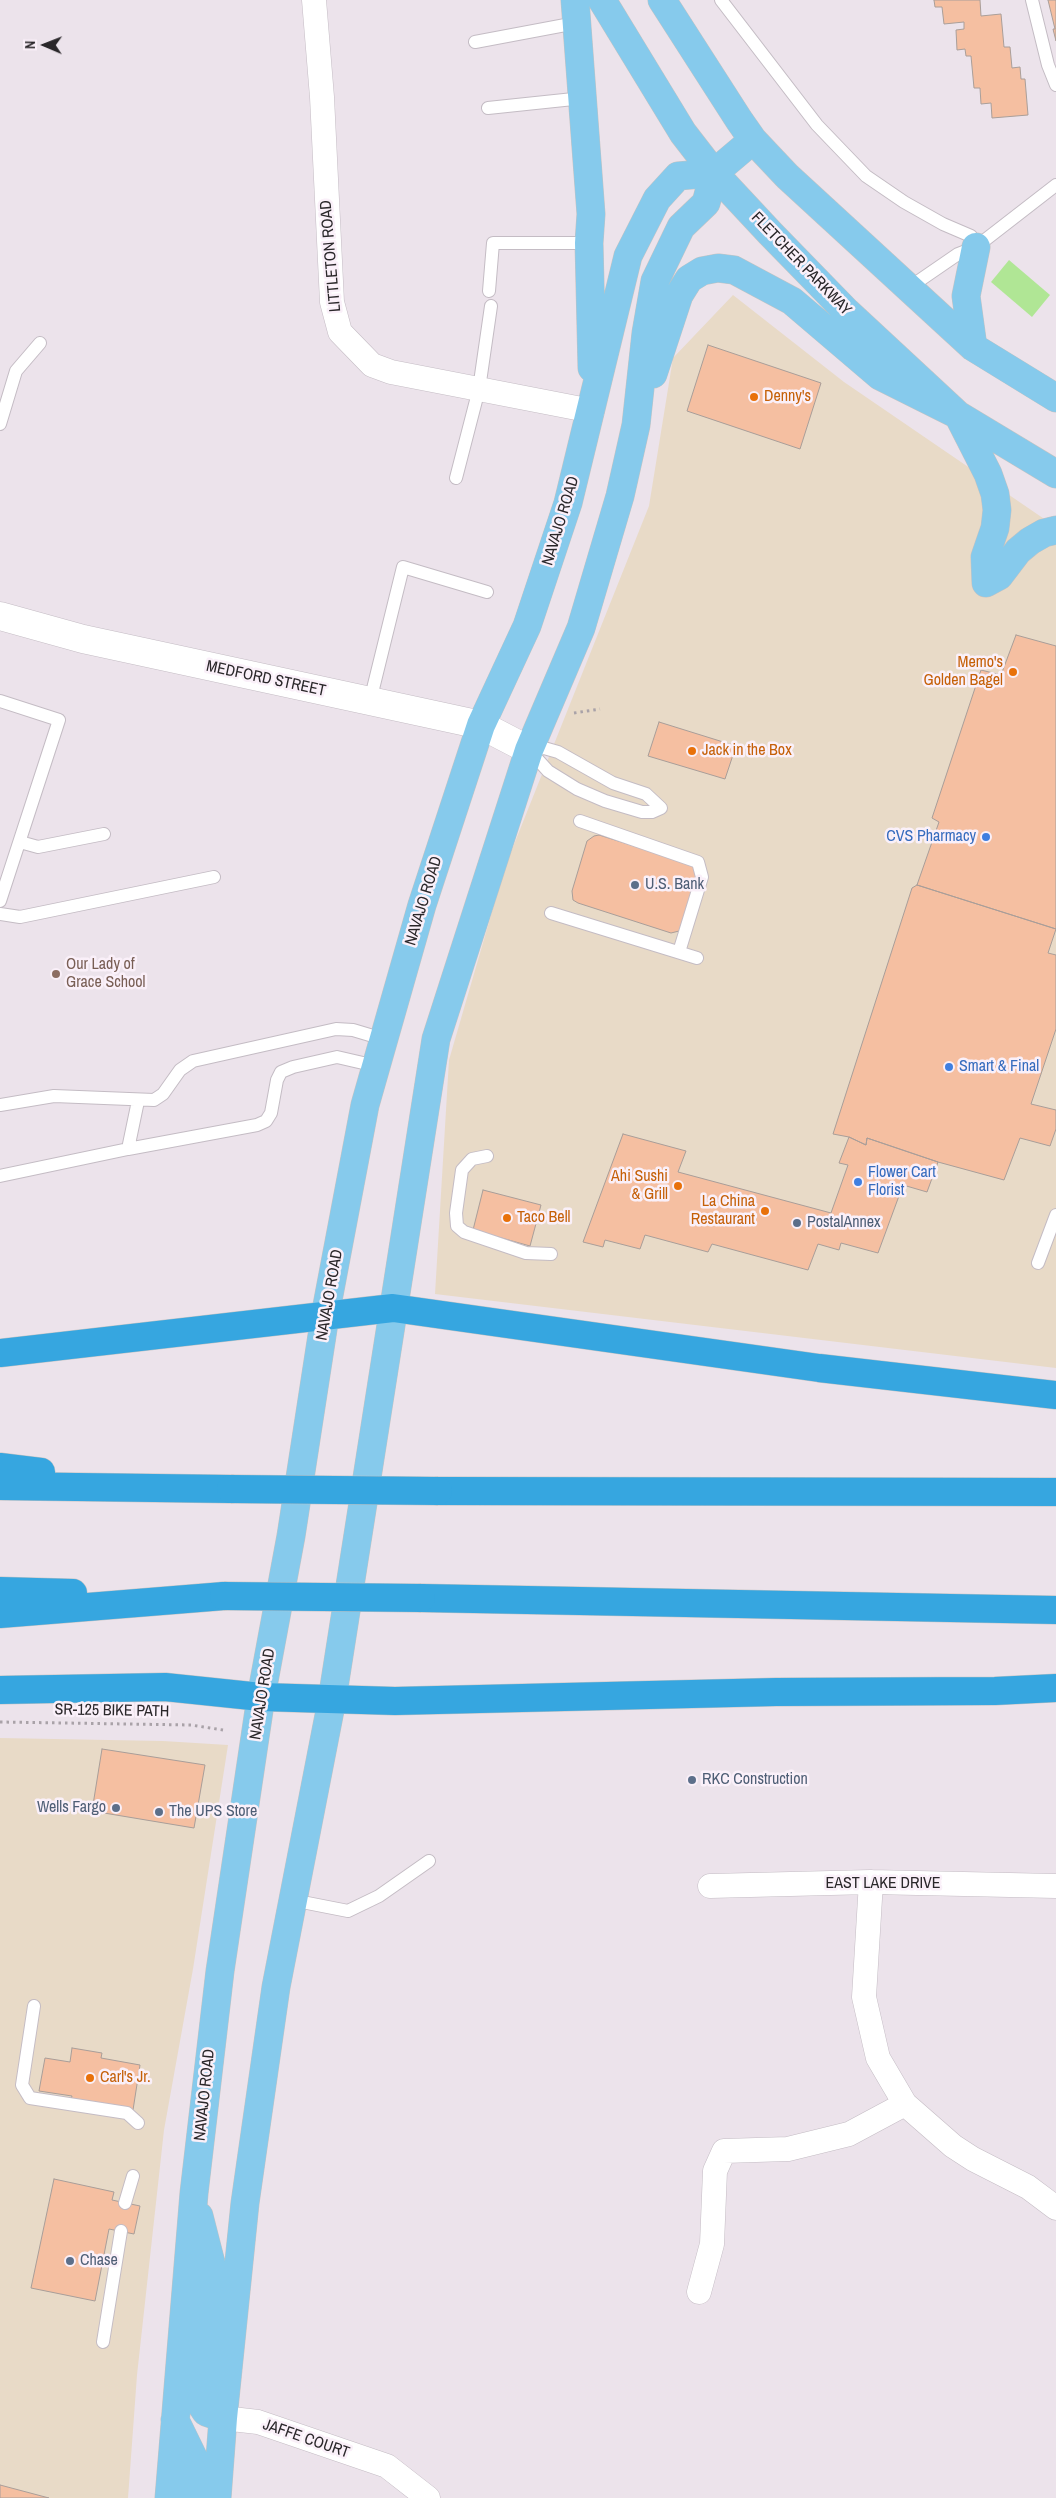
<!DOCTYPE html>
<style>
body{margin:0}
#map{position:relative;width:1056px;height:2498px;overflow:hidden;background:#ece3eb;font-family:"Archivo Narrow",sans-serif}
canvas{display:block}
.north{position:absolute;left:20px;top:20px;width:50px;height:50px;-webkit-text-stroke:4px #faf0f9;paint-order:stroke;rotate:271deg;font-size:14px;font-weight:700;line-height:20px;text-align:center;color:#2a272a}
.north::after{content:'';display:block;margin:auto;width:18px;height:22px;background:#2a272a;clip-path:polygon(50% 0,100% 100%,50% 72%,0 100%)}
</style>
<div id="map">
<canvas width="1056" height="2498"></canvas>
<div class="north">N</div>
</div>
<script>
const ctx = document.querySelector('canvas').getContext('2d');
ctx.lineJoin = 'round';
function fillPath(path, color) { ctx.fillStyle = color; ctx.fill(path, 'evenodd'); }
const poly = rows => new Path2D(rows.map(r => 'M' + r).join(''));
function strokePath(path, color, width, dash) { ctx.strokeStyle = color; ctx.lineWidth = width; ctx.lineCap = dash ? 'butt' : 'round'; ctx.setLineDash(dash || []); ctx.stroke(path); }
function write(font, color, halo, rows, align = 'center') {
  ctx.font = font + ' "Archivo Narrow",sans-serif'; ctx.lineWidth = 5; ctx.setLineDash([]); ctx.textBaseline = 'middle'; ctx.strokeStyle = halo; ctx.fillStyle = color; for (const [text, x, y, turn = 0] of rows) {
    ctx.save(); ctx.translate(x, y); ctx.rotate((+turn || 0) * Math.PI / 180); ctx.textAlign = isNaN(turn) ? turn : align; if (halo) ctx.strokeText(text, 0, 0); ctx.fillText(text, 0, 0); ctx.restore();
  }
}
const commercial = poly([
 [733,295,844,382,1056,527,1056,1368,435,1294,449,1060,505,867,649,506,673,358],
 [0,1738,163,1741,228,1745,193,1969,164,2130,137,2375,128,2498,0,2498]
]);
const green = poly([
 [1009,260,1050,295,1032,317,991,282]
]);
const building = poly([
 [934,0,980,0,981,16,1001,14,1004,47,1010,47,1012,68,1020,67,1021,79,1025,79,1028,115,992,118,991,103,981,104,980,88,974,88,971,56,966,56,965,49,957,50,956,30,964,29,964,22,944,24,942,7,935,7,934,0],
 [1048,0,1056,0,1056,41,1053,29,1055,29,1048,0],
 [708,345,821,383,800,449,687,411,708,345],
 [1016,635,1056,646,1056,929,917,885,939,822,932,818,981,670,1001,675,1016,635],
 [659,722,736,746,725,779,648,756,659,722],
 [599,835,692,864,699,880,683,930,671,933,578,903,573,900,572,891,587,841,594,836,599,835],
 [917,885,1056,929,1048,953,1056,955,1056,1029,1031,1104,1056,1110,1056,1129,1050,1146,1020,1138,1004,1180,938,1162,867,1138,866,1145,849,1137,833,1134,912,888,917,885],
 [623,1134,686,1151,678,1172,831,1213,848,1165,839,1163,849,1137,866,1145,867,1138,938,1162,927,1192,903,1185,878,1253,841,1243,839,1250,818,1244,808,1270,712,1244,708,1252,645,1235,640,1249,605,1240,603,1247,583,1242,623,1134],
 [483,1190,541,1205,530,1246,473,1230,483,1190],
 [102,1749,205,1765,194,1828,92,1811,102,1749],
 [72,2048,102,2053,101,2058,140,2065,133,2110,70,2103,72,2096,39,2091,45,2058,70,2062,72,2048],
 [54,2179,114,2192,112,2200,140,2206,134,2234,109,2229,95,2301,31,2288,54,2179],
 [0,2485,49,2498,0,2498,0,2485]
]);
const path = poly([
 [574,713,600,709],
 [0,1722,191,1725,223,1730]
]);
const service = poly([
 [721,0,817,125,866,176,904,202,943,224,971,236,976,247],
 [1032,0,1048,65,1056,85],
 [475,42,576,23],
 [488,108,583,98],
 [910,287,958,254,976,247,1056,185],
 [489,291,493,243,589,243],
 [0,424,16,371,40,343],
 [456,478,479,389,491,306],
 [0,701,59,720,0,901],
 [370,701,403,567,487,592],
 [544,748,558,752,613,783,646,794,661,808,652,812,642,812,605,801,577,789,548,771,529,750,544,748],
 [580,821,698,862,702,877,679,952],
 [20,842,38,847,104,834],
 [551,913,697,958],
 [0,914,20,917,214,877],
 [0,1105,54,1096,154,1100,163,1094,180,1070,193,1061,336,1029,353,1030,383,1039],
 [128,1149,257,1125,266,1121,271,1113,277,1080,281,1072,293,1067,337,1057,376,1066],
 [487,1156,472,1159,462,1170,456,1213,457,1226,464,1232,526,1253,551,1254],
 [0,1176,128,1149,138,1101],
 [1038,1263,1056,1215],
 [292,1900,348,1911,379,1896,429,1861],
 [34,2006,22,2085,30,2098,127,2113,138,2123],
 [125,2203,133,2176],
 [103,2342,121,2231]
]);
const minor = poly([
 [314,0,322,97,332,302,340,332,372,365,391,372,592,411],
 [871,1882,864,1997,878,2058,905,2104,953,2146,973,2159,1028,2187,1056,2208],
 [710,1886,871,1882,1056,1886],
 [699,2292,712,2244,715,2171,724,2151,788,2149,849,2134,905,2104],
 [223,2418,258,2422,387,2466,428,2498]
]);
const tertiary = poly([
 [0,616,83,639,481,725,529,750]
]);
const primary = poly([
 [575,0,591,214,589,243,592,368],
 [602,0,683,133,714,173,770,233,847,312,958,415,1056,474],
 [662,0,739,120,753,140,787,176,973,347,1056,398],
 [973,347,966,296,976,247],
 [653,374,679,295,689,279,702,271,718,268,734,270,792,301,880,376,958,415,988,474,995,494,997,510,995,528,985,557,986,583,999,576,1018,551,1030,541,1044,533,1056,530],
 [199,2216,211,2263,198,2400,206,2412,223,2418],
 [175,2420,197,2465,195,2498],
 [169,2498,194,2193,220,1971,261,1697,291,1536,325,1316,365,1105,422,905,481,725,527,626,568,503,628,256,657,199,678,176,714,173],
 [217,2498,223,2418,245,2203,276,1987,332,1700,436,1039,529,750,581,628,620,496,636,425,646,333,655,281,681,227,706,203,714,173,753,140]
]);
const motorway = poly([
 [0,1353,393,1308,819,1368,1056,1395],
 [0,1467,41,1472],
 [0,1486,231,1489],
 [438,1491,1056,1492],
 [0,1591,73,1593],
 [421,1598,1056,1610],
 [0,1614,224,1596],
 [0,1690,165,1687,261,1697,395,1701,776,1692,995,1691,1056,1688]
]);
const motorwayBridge = poly([
 [231,1489,438,1491],
 [224,1596,421,1598]
]);
const markers = [
 [754,397,5,"#e8710a"],
 [1013,672,5,"#e8710a"],
 [692,751,5,"#e8710a"],
 [986,837,5,"#3f7fe0"],
 [635,885,5,"#5c6f8a"],
 [56,974,5,"#8d6e63"],
 [949,1067,5,"#3f7fe0"],
 [858,1182,5,"#3f7fe0"],
 [678,1186,5,"#e8710a"],
 [765,1211,5,"#e8710a"],
 [507,1218,5,"#e8710a"],
 [797,1223,5,"#5c6f8a"],
 [692,1780,5,"#5c6f8a"],
 [116,1808,5,"#5c6f8a"],
 [159,1812,5,"#5c6f8a"],
 [90,2078,5,"#e8710a"],
 [70,2261,5,"#5c6f8a"]
];
const streetNames = [
 ["LITTLETON ROAD",331,256,-95],
 ["FLETCHER PARKWAY",801,264,46],
 ["NAVAJO ROAD",561,521,-73],
 ["MEDFORD STREET",266,679,12],
 ["NAVAJO ROAD",424,901,-73],
 ["NAVAJO ROAD",330,1295,-80],
 ["NAVAJO ROAD",263,1694,-81],
 ["SR-125 BIKE PATH",112,1711,1],
 ["EAST LAKE DRIVE",883,1884],
 ["NAVAJO ROAD",205,2095,-84],
 ["JAFFE COURT",306,2439,19]
];
const foodNames = [
 ["Denny's",764,397],
 ["Memo's",1003,663,"right"],
 ["Golden Bagel",1003,681,"right"],
 ["Jack in the Box",702,751],
 ["Ahi Sushi",668,1177,"right"],
 ["& Grill",668,1195,"right"],
 ["La China",755,1202,"right"],
 ["Restaurant",755,1220,"right"],
 ["Taco Bell",517,1218],
 ["Carl's Jr.",100,2078]
];
const shopNames = [
 ["CVS Pharmacy",976,837,"right"],
 ["Smart & Final",959,1067],
 ["Flower Cart",868,1173],
 ["Florist",868,1191]
];
const serviceNames = [
 ["U.S. Bank",645,885],
 ["PostalAnnex",807,1223],
 ["RKC Construction",702,1780],
 ["Wells Fargo",106,1808,"right"],
 ["The UPS Store",169,1812],
 ["Chase",80,2261]
];
const educationNames = [
 ["Our Lady of",66,965],
 ["Grace School",66,983]
];
fillPath(commercial, '#e8dac7');
fillPath(green, '#b0e695');
fillPath(building, '#f5bfa1');
strokePath(building, '#a99e99', 1);
strokePath(service, '#c4bcc4', 14);
strokePath(minor, '#c4bcc4', 25);
strokePath(tertiary, '#c4bcc4', 29);
strokePath(primary, '#c3c3c3', 29);
strokePath(motorway, '#c3c3c3', 29);
strokePath(path, '#a9a2a8', 3, [2.5, 4]);
strokePath(service, '#fff', 12);
strokePath(minor, '#fff', 24);
strokePath(tertiary, '#fff', 28);
strokePath(primary, '#86caec', 28);
strokePath(motorway, '#36a6e0', 28);
strokePath(motorwayBridge, '#c3c3c3', 29, []);
strokePath(motorwayBridge, '#36a6e0', 28);
for (const [x, y, r, color] of markers) { const dot = new Path2D(); dot.arc(x, y, r, 0, 2 * Math.PI); ctx.fillStyle = color; ctx.fill(dot); strokePath(dot, '#faf0f9', 2); }
write('16px', '#2a272a', '#faf0f9', streetNames);
write('16px', '#c56008', '#faf0f9', foodNames, 'left');
write('16px', '#366cbe', '#faf0f9', shopNames, 'left');
write('16px', '#4e5e75', '#faf0f9', serviceNames, 'left');
write('16px', '#785e54', '#faf0f9', educationNames, 'left');
</script>
